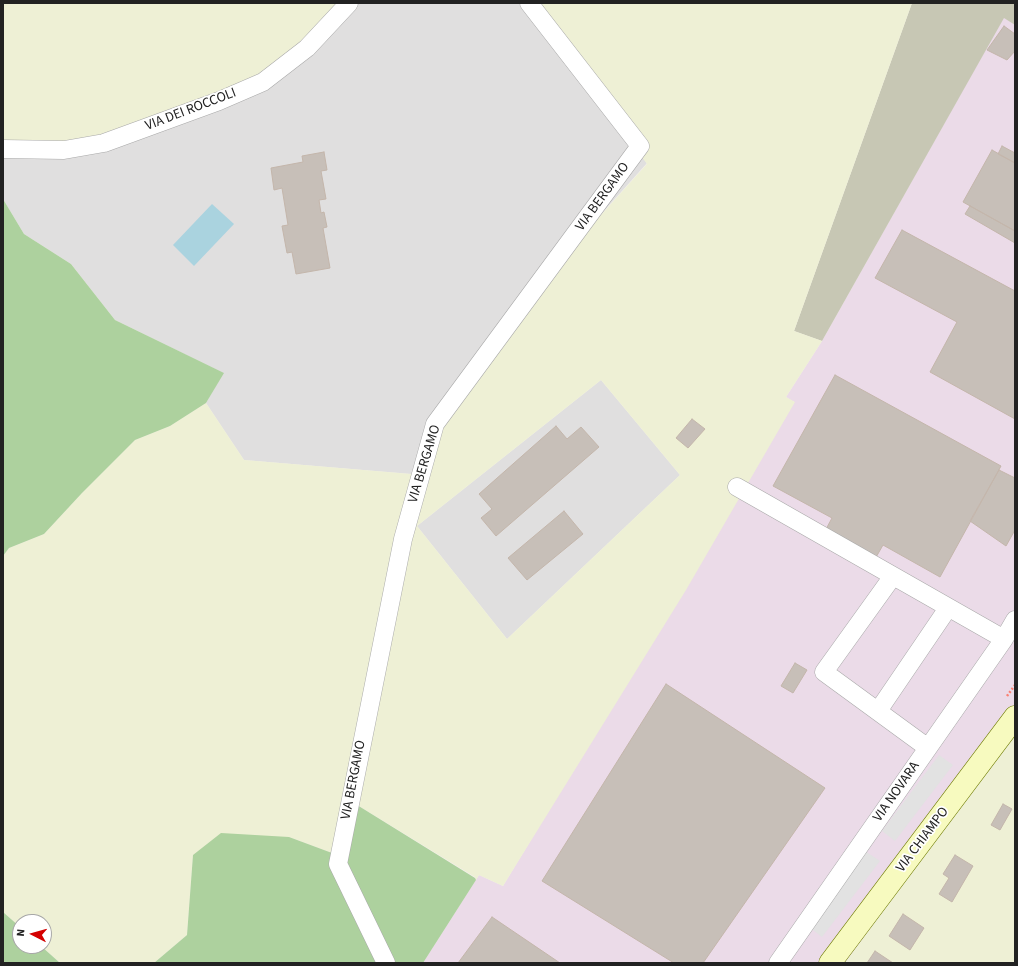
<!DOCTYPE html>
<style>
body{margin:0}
#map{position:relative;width:1018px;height:966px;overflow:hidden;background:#f2efe9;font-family:"Source Sans 3",sans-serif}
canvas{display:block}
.frame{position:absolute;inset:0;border:4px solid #222;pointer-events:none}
.north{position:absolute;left:12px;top:914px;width:40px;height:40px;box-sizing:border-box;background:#fff;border:1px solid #a7a7a7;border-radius:50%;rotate:276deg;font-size:11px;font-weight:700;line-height:16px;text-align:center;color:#222}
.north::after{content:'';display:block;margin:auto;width:14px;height:18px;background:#d40000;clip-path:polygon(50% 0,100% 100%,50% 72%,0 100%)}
</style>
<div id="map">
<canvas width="1018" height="966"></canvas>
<div class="frame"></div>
<div class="north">N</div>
</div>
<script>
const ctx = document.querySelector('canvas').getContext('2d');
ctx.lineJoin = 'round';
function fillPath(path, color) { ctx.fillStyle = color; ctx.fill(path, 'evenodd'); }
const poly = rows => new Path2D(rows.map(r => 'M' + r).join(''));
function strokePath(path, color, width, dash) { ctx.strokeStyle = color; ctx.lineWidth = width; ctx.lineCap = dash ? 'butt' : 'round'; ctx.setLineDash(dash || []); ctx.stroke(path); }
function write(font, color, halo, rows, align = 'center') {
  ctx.font = font + ' "Source Sans 3",sans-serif'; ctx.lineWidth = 3.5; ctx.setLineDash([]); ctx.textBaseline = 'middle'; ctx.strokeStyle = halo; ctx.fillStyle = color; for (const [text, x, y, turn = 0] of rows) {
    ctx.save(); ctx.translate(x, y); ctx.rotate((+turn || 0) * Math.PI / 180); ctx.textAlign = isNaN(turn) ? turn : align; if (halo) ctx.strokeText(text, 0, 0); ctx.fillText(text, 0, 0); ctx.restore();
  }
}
const residential = poly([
 [350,3,527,3,647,163,518,307,411,474,244,460,206,403,223,373,115,320,71,264,24,234,3,199,3,153],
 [601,380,680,475,507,639,417,526]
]);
const industrial = poly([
 [1004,17,1015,25,1015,732,845,963,423,963,479,875,503,886,794,402,786,397,822,341]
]);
const construction = poly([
 [912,3,1015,3,1015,25,1004,18,822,341,794,331]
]);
const farmland = poly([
 [3,3,350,3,262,86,111,145,3,153],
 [527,3,912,3,794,331,822,341,786,397,795,402,686,590,503,886,479,875,476,880,475,877,349,800,332,853,289,837,193,855,187,935,154,963,60,963,41,946,44,946,44,922,20,922,20,927,3,912,3,556,9,548,44,534,82,493,135,440,170,426,206,403,244,460,411,474,518,307,647,164],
 [601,380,680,475,507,639,417,526],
 [1015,732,1015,963,845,963]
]);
const forest = poly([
 [3,199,24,234,71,264,115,320,224,373,206,403,170,426,135,440,82,493,44,534,9,548,3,556],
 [349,800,475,878,476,880,423,963,154,963,187,935,193,855,221,833,289,837,332,853],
 [3,912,20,927,20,946,41,946,60,963,3,963]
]);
const parking = poly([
 [939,755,953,765,895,841,882,831],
 [865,851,880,861,822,937,809,927]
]);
const water = poly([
 [212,204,234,224,194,266,173,245]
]);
const building = poly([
 [1004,26,1015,34,1015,51,1007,60,987,50,1004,26],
 [1002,146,1015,153,1015,163,998,154,1002,146],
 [992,150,1015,163,1015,231,963,202,992,150],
 [324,152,327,170,321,171,326,199,319,200,321,213,324,212,327,227,323,228,330,268,296,274,292,252,287,253,282,226,288,225,282,188,274,190,271,168,303,162,302,156,324,152],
 [970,206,1015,231,1015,243,965,214,970,206],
 [902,230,1015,291,1015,419,930,372,957,322,875,278,902,230],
 [835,375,1001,466,940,577,883,545,875,559,825,531,832,518,773,486,835,375],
 [692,419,705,429,688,448,676,438,692,419],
 [556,426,567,439,581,427,599,447,496,536,481,518,492,509,479,494,556,426],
 [999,470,1015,478,1015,530,1006,546,970,521,999,470],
 [564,511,583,534,527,580,508,558,564,511],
 [795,663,807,670,793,693,781,686,795,663],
 [666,684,825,788,703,963,674,963,542,881,666,684],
 [1003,804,1012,809,1000,830,991,825,1003,804],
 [955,855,973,866,952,902,939,894,949,878,943,874,955,855],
 [903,914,924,928,910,950,889,936,903,914],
 [492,917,560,963,458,963,492,917],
 [875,951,893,963,867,963,875,951]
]);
const path = poly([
 [1007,696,1015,685]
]);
const minor = poly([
 [3,149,64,150,104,143,219,101,263,82,307,48,349,3],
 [737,487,1004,639],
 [893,576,824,672,928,748],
 [878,711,948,608],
 [386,963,338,864,403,539,435,424,640,146,529,3],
 [778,963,1004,639,1015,620]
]);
const secondary = poly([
 [830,963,1015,717]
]);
const streetNames = [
 ["VIA DEI ROCCOLI",191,110,-21],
 ["VIA BERGAMO",603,197,-54],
 ["VIA BERGAMO",425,464,-73],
 ["VIA BERGAMO",354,780,-79],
 ["VIA NOVARA",897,792,-55],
 ["VIA CHIAMPO",923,840,-53]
];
fillPath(residential, '#e0dfdf');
fillPath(industrial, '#ebdbe8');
fillPath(construction, '#c7c7b4');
fillPath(farmland, '#eef0d5');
fillPath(forest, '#add19e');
fillPath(parking, '#e2e2e2');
fillPath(water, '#aad3df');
fillPath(building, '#c7bfb8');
strokePath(building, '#c4b6ab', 1);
strokePath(minor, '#a9a9a9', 19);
strokePath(secondary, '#707d05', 23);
strokePath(path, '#fa8072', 2.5, [2, 2]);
strokePath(minor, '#fff', 18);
strokePath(secondary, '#f7fabf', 22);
write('14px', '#222', '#fff', streetNames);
</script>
